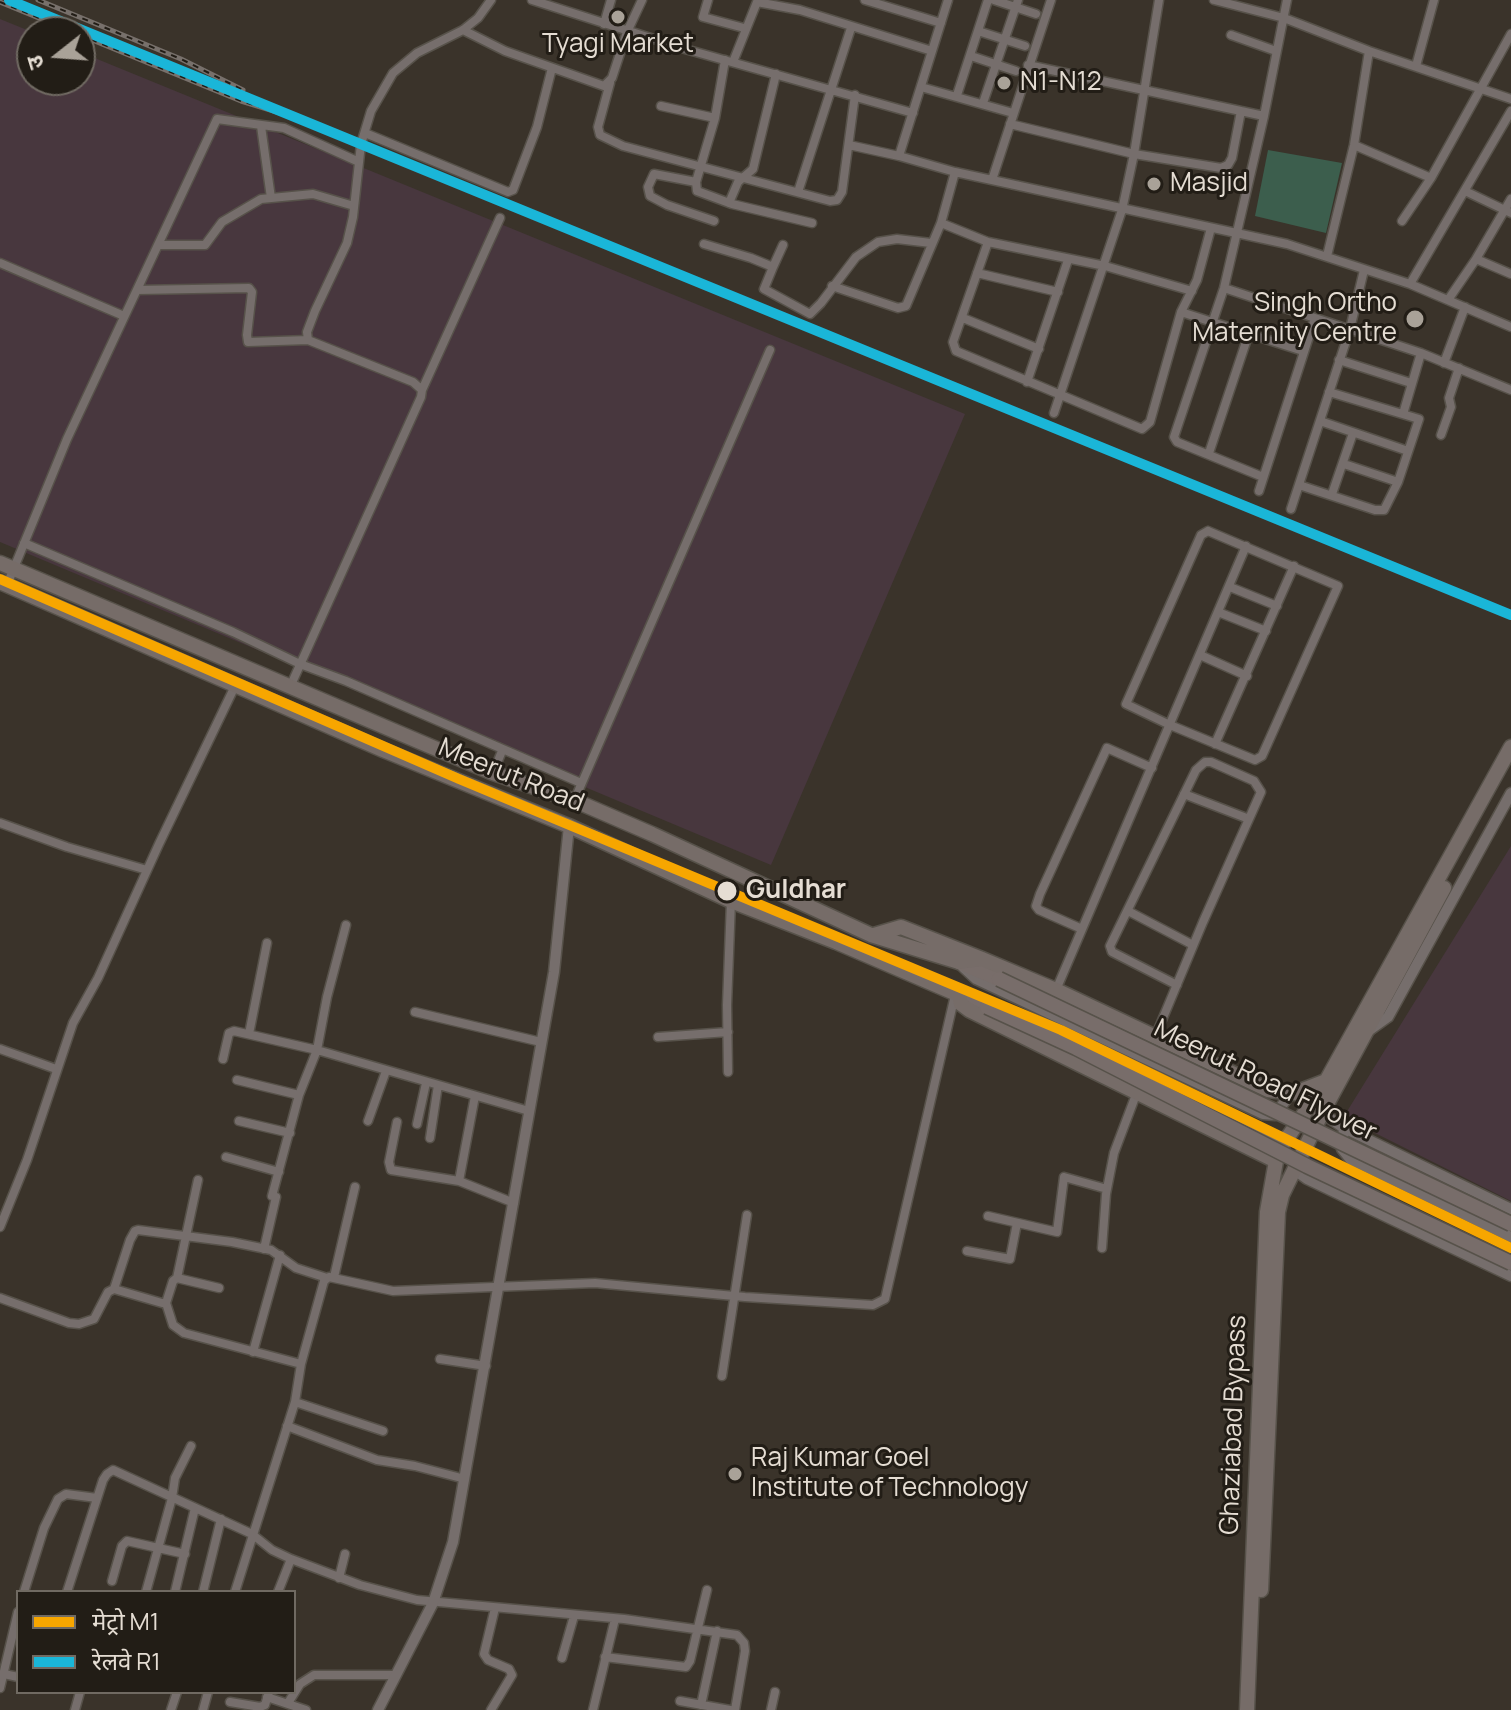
<!DOCTYPE html>
<meta charset="utf-8">
<style>
body{margin:0}
#map{position:relative;width:1511px;height:1710px;overflow:hidden;background:#3a332a;font-family:Manrope,"Noto Sans Devanagari",sans-serif}
canvas{display:block}
.legend{position:absolute;left:16px;top:1590px;width:280px;height:104px;box-sizing:border-box;background:#221d16;border:2px solid #706a62;margin:0;padding:10px 14px;list-style:none;font-size:24px;color:#e5ddd3}
.legend li{display:flex;align-items:center;gap:16px;height:40px}
.legend b{width:40px;border:2px solid #706a62}
.north{position:absolute;left:16px;top:16px;width:80px;height:80px;box-sizing:border-box;background:#221d16;border:2px solid #706a62;border-radius:50%;rotate:253deg;font-size:22px;font-weight:700;line-height:32px;text-align:center;color:#e5ddd3}
.north::after{content:'';display:block;margin:auto;width:28px;height:36px;background:#a9a298;clip-path:polygon(50% 0,100% 100%,50% 72%,0 100%)}
</style>
<div id="map">
<canvas width="1511" height="1710"></canvas>
<ul class="legend">
<li><b style="height:10px;background:#f7a600"></b>मेट्रो M1</li>
<li><b style="height:10px;background:#1ab6d8"></b>रेलवे R1</li>
</ul>
<div class="north">उ</div>
</div>
<script>
const ctx = document.querySelector('canvas').getContext('2d');
ctx.lineJoin = 'round';
function fillPath(path, color) { ctx.fillStyle = color; ctx.fill(path, 'evenodd'); }
const poly = rows => new Path2D(rows.map(r => 'M' + r).join(''));
function strokePath(path, color, width, dash) { ctx.strokeStyle = color; ctx.lineWidth = width; ctx.lineCap = dash ? 'butt' : 'round'; ctx.setLineDash(dash || []); ctx.stroke(path); }
function write(font, color, halo, rows, align = 'center') {
  ctx.font = font + ' Manrope,sans-serif'; ctx.lineWidth = 6; ctx.setLineDash([]); ctx.textBaseline = 'middle'; ctx.strokeStyle = halo; ctx.fillStyle = color; for (const [text, x, y, turn = 0] of rows) {
    ctx.save(); ctx.translate(x, y); ctx.rotate((+turn || 0) * Math.PI / 180); ctx.textAlign = isNaN(turn) ? turn : align; if (halo) ctx.strokeText(text, 0, 0); ctx.fillText(text, 0, 0); ctx.restore();
  }
}
const industrial = poly([
 [0,19,32,32,32,80,80,80,80,52,965,414,771,865,0,542],
 [1511,846,1511,1201,1363,1127,1346,1113]
]);
const green = poly([
 [1268,150,1342,163,1326,233,1255,216]
]);
const minor = poly([
 [532,0,685,49,913,113],
 [708,0,703,17,744,28],
 [865,0,941,23],
 [994,0,1036,14],
 [1214,0,1284,18,1369,51,1511,99],
 [604,24,611,0],
 [463,30,505,51,604,86,612,78,627,32,642,0],
 [978,31,1025,46],
 [1231,35,1276,51],
 [971,56,1016,71],
 [725,60,715,118,696,182,697,191,732,204,812,223],
 [733,62,757,2,800,10,932,51],
 [1028,65,1264,116],
 [1416,66,1434,0],
 [610,83,598,127,600,135,623,146,830,201,837,200,842,192,855,95],
 [921,87,1013,113],
 [957,95,988,0],
 [983,103,1018,0],
 [661,106,715,118],
 [1010,124,1134,154,1221,168,1228,165,1232,158,1241,111],
 [261,126,271,198],
 [365,133,508,192,513,190,537,127,552,68],
 [849,145,899,156,955,172,1287,244,1410,284,1511,327],
 [1354,145,1431,178],
 [899,156,948,0],
 [992,180,1051,0],
 [696,182,654,174,648,187,650,196,667,205,714,221],
 [1465,191,1511,213],
 [798,192,851,28],
 [729,203,738,182,753,169,776,74],
 [1402,221,1431,178,1511,34],
 [941,223,988,242,1105,266,1192,291],
 [988,242,953,342,956,351,1142,429,1150,422,1181,312,1197,280,1211,228],
 [704,244,751,258,773,267,783,245],
 [158,245,205,245,222,222,261,199,313,194,354,206],
 [1327,256,1354,145,1369,51],
 [1476,259,1511,274],
 [0,263,124,316],
 [773,267,764,289,810,314,821,303,856,257,878,242,897,239,931,243],
 [977,273,1058,292],
 [1410,284,1511,111],
 [832,286,898,308,906,306,941,223,955,172],
 [1224,288,1421,353,1511,390],
 [137,290,249,288,252,292,247,335,248,342,308,340],
 [1448,300,1476,259,1511,199],
 [1181,312,1303,351],
 [963,318,1039,349],
 [1339,360,1411,383],
 [1444,363,1465,307],
 [1027,382,1068,260],
 [422,390,500,218],
 [1054,413,1122,210,1134,154,1159,0],
 [1403,414,1421,353],
 [1320,421,1408,451],
 [1441,435,1451,407,1449,398,1459,368],
 [1209,453,1249,333],
 [1344,464,1398,482],
 [1263,477,1177,442,1174,437,1224,288,1264,116,1287,0],
 [1299,485,1375,510,1384,510,1398,482,1419,419,1329,392],
 [1259,491,1315,318],
 [1332,494,1353,433],
 [1291,509,1350,329,1364,270],
 [1208,531,1338,586,1262,756,1255,760,1170,725,1126,704,1201,535,1208,531],
 [24,543,233,632,300,664,346,681,581,783],
 [7,585,67,439,217,119,284,128,359,162],
 [1230,587,1277,606],
 [1218,612,1266,631],
 [1200,655,1247,676],
 [290,687,421,397,422,390,413,382,308,340,307,332,315,311,347,243,353,217,361,144,371,111,393,73,417,53,463,30,478,18,491,0],
 [1215,744,1294,566],
 [493,773,502,751],
 [1184,794,1249,819],
 [574,801,770,350],
 [0,823,67,847,147,870],
 [1128,911,1193,945],
 [1082,929,1039,910,1036,906,1040,894,1107,748,1152,768],
 [1056,990,1246,546],
 [415,1012,541,1042],
 [249,1034,267,943],
 [658,1037,728,1032],
 [1155,1037,1203,922,1261,792,1254,781,1211,762,1205,762,1196,770,1110,946,1112,952,1177,985],
 [0,1049,56,1069],
 [223,1059,229,1033,234,1031,317,1050,529,1111],
 [728,1072,727,1005,731,901],
 [237,1080,299,1095],
 [239,1121,290,1133],
 [368,1121,386,1071],
 [397,1122,389,1162,391,1170,459,1181,514,1203],
 [417,1124,426,1083],
 [430,1138,438,1085],
 [226,1157,279,1172],
 [459,1181,475,1096],
 [272,1196,299,1095,317,1050,327,997,346,925],
 [988,1216,1057,1232,1064,1177,1107,1189],
 [0,1227,27,1160,73,1023,98,978,159,844,236,684],
 [1102,1248,1106,1194,1114,1153,1137,1092],
 [264,1249,276,1197],
 [967,1251,1010,1259,1017,1223],
 [334,1277,355,1187],
 [177,1278,198,1180],
 [114,1289,130,1240,135,1231,138,1230,232,1242,271,1250,296,1268,327,1278],
 [0,1298,69,1323,79,1324,94,1319,108,1292,114,1289,162,1303,166,1303,173,1281,177,1278,219,1288],
 [166,1303,173,1325,184,1333,301,1364],
 [253,1352,280,1255],
 [440,1359,486,1366],
 [722,1376,747,1215],
 [295,1402,383,1431],
 [287,1426,377,1460,415,1466,465,1479],
 [339,1578,345,1554],
 [112,1581,122,1546,127,1541,185,1554],
 [24,1592,44,1528,58,1499,66,1494,97,1498],
 [67,1592,103,1480,107,1474,113,1470,252,1534,272,1550,291,1559,360,1585,417,1600,624,1619,737,1635,744,1643,745,1651,735,1710],
 [146,1592,172,1498,175,1478,191,1446],
 [175,1592,195,1508],
 [203,1592,221,1519],
 [235,1592,295,1402,301,1364,324,1281,329,1277,393,1291,595,1283,745,1297,873,1305,885,1299,955,995],
 [278,1592,291,1559],
 [605,1657,686,1667,690,1661,707,1590],
 [562,1658,574,1616],
 [4,1674,18,1677],
 [0,1688,18,1612],
 [267,1697,306,1710],
 [680,1701,730,1710],
 [230,1702,260,1707,265,1705,269,1692],
 [288,1703,300,1684,314,1675,396,1675],
 [701,1705,717,1631],
 [75,1710,80,1692],
 [171,1710,177,1692],
 [203,1710,208,1692],
 [491,1710,512,1675,509,1669,488,1660,484,1654,495,1608],
 [593,1710,615,1619],
 [771,1710,775,1692]
]);
const tertiary = poly([
 [963,967,976,979,1263,1114,1275,1115,1291,1093],
 [1367,1032,1388,1017,1511,793],
 [1192,1100,1283,1144],
 [1322,1113,1344,1128,1511,1209],
 [1344,1128,1342,1149,1350,1159,1511,1237],
 [1293,1169,1307,1179,1511,1276],
 [378,1710,433,1603,453,1542,554,972,569,826]
]);
const primary = poly([
 [959,962,999,979],
 [959,995,987,1007]
]);
const trunk = poly([
 [0,563,493,773,578,802,652,834,871,935,959,962,982,959],
 [0,582,383,750,569,826,731,901,836,942,959,995,961,1004,969,1010,1276,1161],
 [874,935,901,927,982,959,1056,990,1268,1090,1295,1093,1326,1081],
 [1261,1590,1278,1212,1282,1195,1321,1115,1444,888],
 [1247,1710,1267,1212,1276,1161,1283,1144,1324,1085,1511,747]
]);
const rail = poly([
 [38,0,181,59,243,90],
 [0,2,73,32],
 [80,35,241,101,303,120]
]);
const primaryBridge = poly([
 [999,979,1511,1224],
 [987,1007,1076,1048,1307,1166,1511,1263]
]);
const rail1 = poly([
 [9,0,1511,615]
]);
const metro1 = poly([
 [0,579,459,779,1061,1030,1511,1248]
]);
const markers = [
 [618,17,8,"#a9a298"],
 [1004,83,8,"#a9a298"],
 [1154,184,8,"#a9a298"],
 [1415,319,10,"#a9a298"],
 [727,891,11,"#e5ddd3"],
 [735,1474,8,"#a9a298"]
];
const poiNames = [
 ["Tyagi Market",618,45,"center"],
 ["N1-N12",1020,83],
 ["Masjid",1170,184],
 ["Singh Ortho",1397,304,"right"],
 ["Maternity Centre",1397,334,"right"],
 ["Raj Kumar Goel",751,1459],
 ["Institute of Technology",751,1489]
];
const streetNames = [
 ["Meerut Road",511,776,22],
 ["Meerut Road Flyover",1265,1081,26],
 ["Ghaziabad Bypass",1234,1425,-88]
];
const stopNames = [
 ["Guldhar",746,891]
];
fillPath(industrial, '#48373e');
fillPath(green, '#3c5e4d');
strokePath(minor, '#57524a', 11);
strokePath(tertiary, '#57524a', 13);
strokePath(primary, '#57524a', 17);
strokePath(trunk, '#57524a', 17);
strokePath(minor, '#766e6c', 8);
strokePath(tertiary, '#766e6c', 10);
strokePath(primary, '#786d6a', 14);
strokePath(trunk, '#766c68', 14);
strokePath(rail, '#77706b', 5);
strokePath(rail, '#221d16', 2, [6]);
strokePath(primaryBridge, '#57524a', 17, []);
strokePath(primaryBridge, '#786d6a', 14);
strokePath(rail1, '#1ab6d8', 10);
strokePath(metro1, '#f7a600', 10);
for (const [x, y, r, color] of markers) { const dot = new Path2D(); dot.arc(x, y, r, 0, 2 * Math.PI); ctx.fillStyle = color; ctx.fill(dot); strokePath(dot, '#221d16', 3); }
write('26px', '#e5ddd3', '#221d16', poiNames, 'left');
write('26px', '#e5ddd3', '#221d16', streetNames);
write('bold 26px', '#e5ddd3', '#221d16', stopNames, 'left');
</script>
